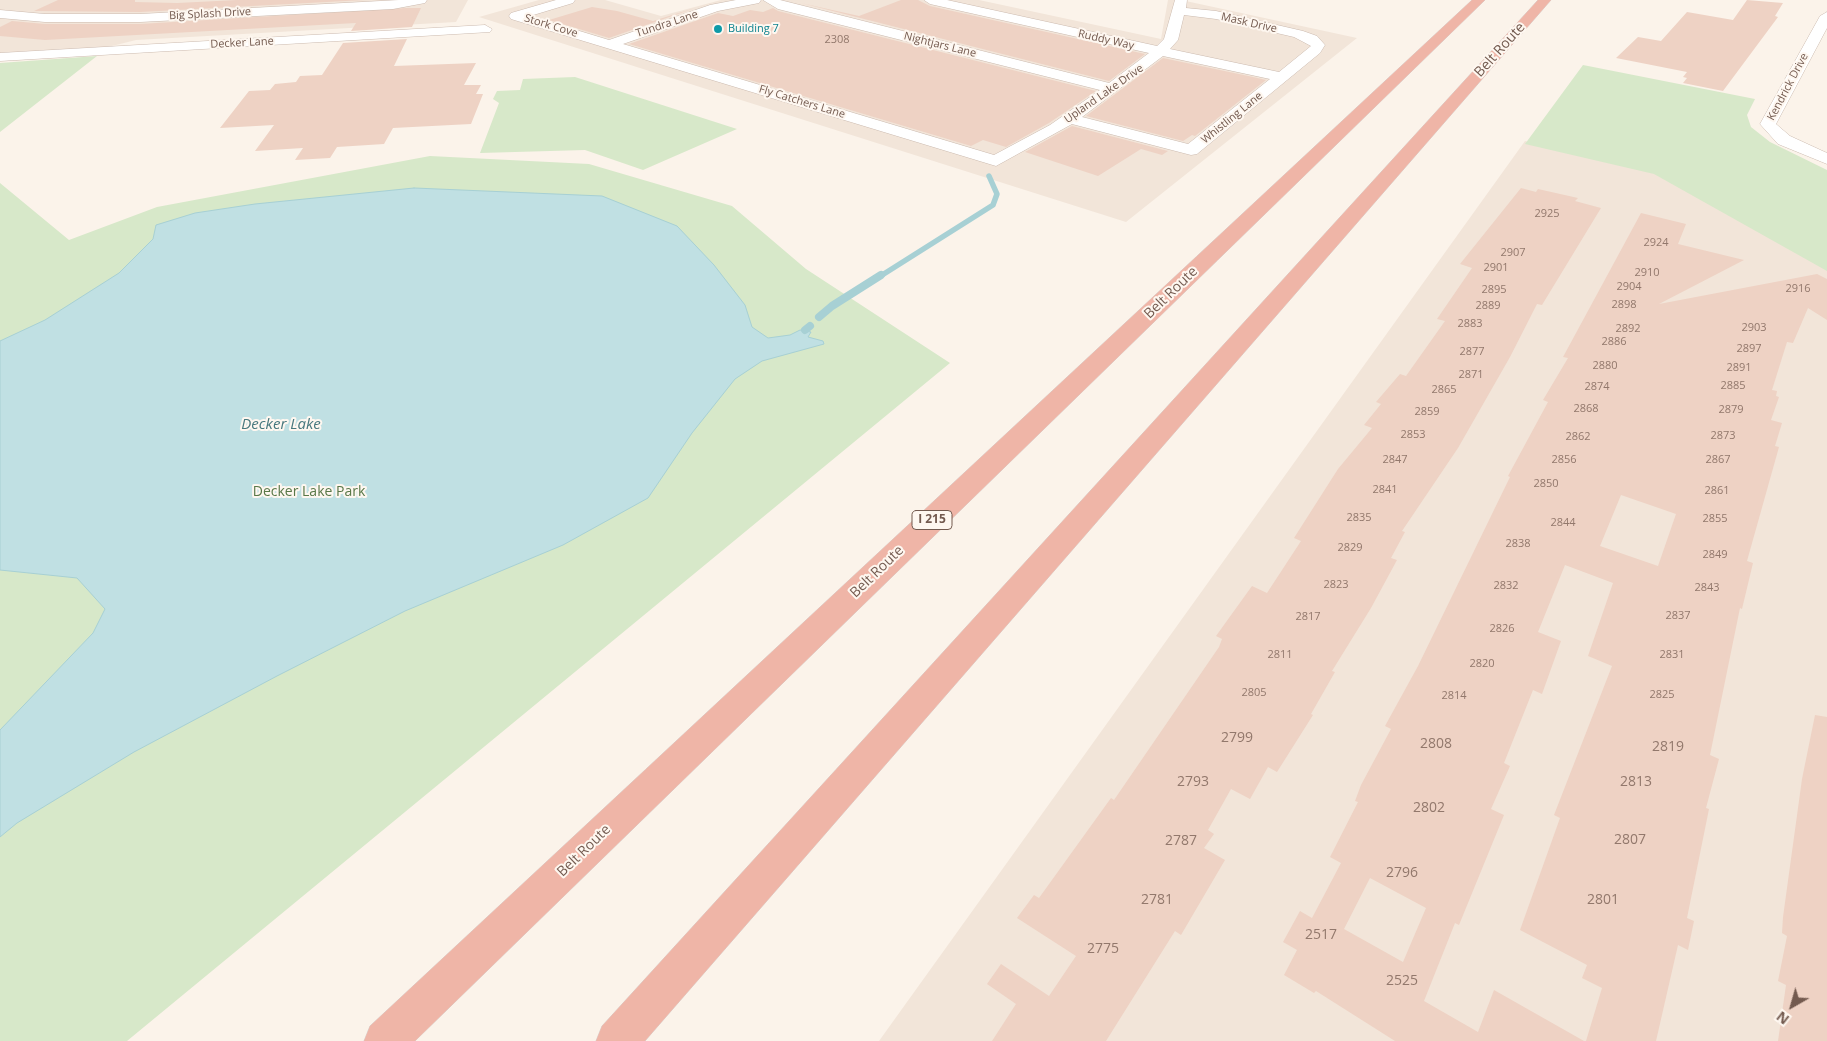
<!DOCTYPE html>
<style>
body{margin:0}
#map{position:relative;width:1827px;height:1041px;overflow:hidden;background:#fbf3ea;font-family:"Open Sans",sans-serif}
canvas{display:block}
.north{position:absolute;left:1767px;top:981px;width:50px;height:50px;-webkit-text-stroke:4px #fef7f0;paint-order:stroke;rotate:218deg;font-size:14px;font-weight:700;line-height:20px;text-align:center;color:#735a4f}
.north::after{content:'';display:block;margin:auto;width:18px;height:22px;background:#735a4f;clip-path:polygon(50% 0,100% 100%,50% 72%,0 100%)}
</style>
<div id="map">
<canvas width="1827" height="1041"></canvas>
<div class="north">N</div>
</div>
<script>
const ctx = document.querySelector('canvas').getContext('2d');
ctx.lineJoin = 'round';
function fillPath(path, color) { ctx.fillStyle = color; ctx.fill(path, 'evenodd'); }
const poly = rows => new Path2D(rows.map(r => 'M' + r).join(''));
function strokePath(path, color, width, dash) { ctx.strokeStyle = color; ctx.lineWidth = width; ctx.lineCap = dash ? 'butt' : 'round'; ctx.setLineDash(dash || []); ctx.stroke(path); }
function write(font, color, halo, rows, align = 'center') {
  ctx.font = font + ' "Open Sans",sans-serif'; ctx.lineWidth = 4; ctx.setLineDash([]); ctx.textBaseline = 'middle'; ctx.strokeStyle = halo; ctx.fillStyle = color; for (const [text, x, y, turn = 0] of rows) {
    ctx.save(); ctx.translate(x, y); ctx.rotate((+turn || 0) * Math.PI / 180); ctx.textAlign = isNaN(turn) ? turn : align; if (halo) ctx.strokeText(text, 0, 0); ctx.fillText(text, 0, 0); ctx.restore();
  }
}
const residential = poly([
 [0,0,468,0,456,22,136,40,108,47,0,53],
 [539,0,605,0,661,16,721,0,979,0,1161,39,1168,0,1181,0,1357,38,1126,222,479,17],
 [1525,141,1650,170,1827,269,1827,1041,879,1041]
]);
const green = poly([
 [97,56,0,132,0,63],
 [1583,65,1755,99,1747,115,1751,127,1770,142,1827,170,1827,271,1654,174,1525,144],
 [575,77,737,129,643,170,585,150,480,153,499,103,493,99,497,91,520,90,523,79],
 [430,156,589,164,732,206,806,269,950,363,127,1041,0,1041,0,183,69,240,157,207]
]);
const water = poly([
 [414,188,602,196,677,226,714,265,745,305,752,327,768,338,790,335,800,330,811,332,808,337,823,341,824,344,762,361,735,379,692,433,648,498,563,545,405,611,277,676,134,752,17,823,0,837,0,730,93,633,105,609,77,578,0,570,0,341,45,320,119,273,153,239,156,225,195,213,255,204,414,188]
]);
const streamFar1 = poly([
 [879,277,993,205,997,194,989,176]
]);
const stream = poly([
 [819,317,832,306,881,275],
 [805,330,810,326]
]);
const building = poly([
 [58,0,135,0,135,2,177,3,237,0,364,0,140,12,34,11],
 [901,0,918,0,930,6,1145,54,1109,81,801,3,859,16],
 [1747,0,1783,3,1775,16,1778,17,1723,91,1683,83,1687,78,1683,77,1687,72,1616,58,1638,37,1661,41,1687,12,1733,20],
 [592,7,617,11,653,21,695,8,609,38,549,20],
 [406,8,421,8,412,27,351,31,356,23,45,40,0,36,0,27,12,21,45,24,140,24],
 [773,8,778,11,1096,91,1049,123,1006,147,983,140,971,146,629,44,718,13,733,16,750,10,763,12],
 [407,39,394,66,476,63,464,85,481,85,476,94,483,94,471,124,393,128,384,144,337,147,330,158,295,160,303,148,255,151,274,125,220,128,249,91,270,90,275,84,296,82,300,76,322,75,343,43],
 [1163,58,1253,77,1266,80,1195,136,1192,135,1183,141,1086,116],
 [1072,126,1168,151,1162,155,1141,149,1098,176,1025,152],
 [1521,188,1536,192,1538,189,1578,198,1575,201,1601,208,1542,305,1537,304,1510,357,1458,448,1402,531,1405,532,1391,558,1397,560,1371,608,1332,671,1335,672,1311,714,1313,715,1277,772,1268,767,1250,799,1231,789,1208,830,1214,834,1204,848,1225,860,1181,935,1175,931,1106,1041,992,1041,1016,1004,987,984,1001,964,1049,996,1076,956,1017,918,1034,895,1039,898,1111,798,1114,800,1219,647,1222,639,1216,636,1252,586,1267,593,1301,541,1294,538,1338,469,1372,428,1364,425,1381,404,1376,402,1400,374,1406,376,1445,321,1437,319,1472,268,1460,264],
 [1641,213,1686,224,1678,244,1744,260,1659,304,1817,274,1827,279,1827,320,1808,308,1793,343,1787,342,1772,390,1777,391,1776,396,1779,397,1771,420,1782,423,1775,446,1779,447,1747,561,1753,563,1742,609,1740,608,1710,755,1719,759,1706,808,1709,809,1687,918,1694,921,1688,950,1678,945,1656,1041,1586,1041,1602,988,1582,978,1587,965,1520,930,1560,818,1554,815,1612,666,1588,656,1613,583,1565,565,1538,632,1561,641,1542,694,1533,690,1504,763,1510,766,1491,809,1504,815,1459,925,1455,923,1424,1001,1478,1032,1494,990,1584,1041,1395,1041,1316,991,1314,993,1284,975,1297,950,1283,942,1300,911,1312,918,1341,863,1330,857,1358,802,1355,801,1361,785,1391,729,1385,726,1418,666,1510,477,1508,476,1548,402,1543,400,1568,358,1563,357],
 [1621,495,1676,514,1658,566,1600,546],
 [1370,878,1426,908,1403,962,1344,929],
 [1815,715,1827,717,1827,1041,1778,1041,1786,985,1778,981,1787,936,1782,933,1783,917,1802,779]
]);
const street = poly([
 [399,0,427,0,425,3,393,9,140,22,45,22,0,18,0,10,45,14,140,14,399,0],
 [556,0,575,0,573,3,530,16,609,40,710,5,736,0,761,0,759,3,718,11,623,44,994,155,1050,125,1100,90,778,9,763,0,780,0,1109,83,1149,53,930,4,924,0,947,0,1157,46,1164,39,1175,0,1187,0,1186,8,1216,11,1303,31,1317,36,1325,45,1320,53,1197,154,1191,155,1072,124,996,166,511,19,509,16,511,13,556,0],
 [1184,15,1216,19,1294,37,1311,46,1279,72,1170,49,1178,40,1184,15],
 [1163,56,1270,79,1188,144,1082,117,1163,56],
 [1827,12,1827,28,1776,124,1790,136,1827,153,1827,164,1778,144,1760,124,1820,16,1827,12],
 [485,25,492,29,490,32,0,61,0,53,485,25]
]);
const highway = poly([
 [1472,0,1485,0,415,1041,364,1041,370,1026,1472,0],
 [1538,0,1551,0,645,1041,596,1041,602,1026,1538,0]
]);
const markers = [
 [718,29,5,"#0f9aa8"]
];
const farStreetnames = [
 ["Big Splash Drive",210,14,-3],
 ["Mask Drive",1249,23,13],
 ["Tundra Lane",667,24,-18],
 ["Stork Cove",551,26,17],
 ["Ruddy Way",1106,40,13],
 ["Decker Lane",242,43,-3],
 ["Nightjars Lane",940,45,14],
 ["Kendrick Drive",1788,87,-62],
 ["Upland Lake Drive",1104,94,-35],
 ["Fly Catchers Lane",802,102,17],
 ["Whistling Lane",1232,118,-39]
];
const farCulturenames = [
 ["Building 7",728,29]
];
const numberNames = [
 ["2308",837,40],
 ["2925",1547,214],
 ["2924",1656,243],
 ["2907",1513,253],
 ["2901",1496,268],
 ["2910",1647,273],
 ["2904",1629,287],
 ["2916",1798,289],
 ["2895",1494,290],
 ["2898",1624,305],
 ["2889",1488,306],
 ["2883",1470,324],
 ["2903",1754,328],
 ["2892",1628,329],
 ["2886",1614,342],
 ["2897",1749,349],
 ["2877",1472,352],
 ["2880",1605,366],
 ["2891",1739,368],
 ["2871",1471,375],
 ["2885",1733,386],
 ["2874",1597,387],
 ["2865",1444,390],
 ["2868",1586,409],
 ["2879",1731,410],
 ["2859",1427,412],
 ["2853",1413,435],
 ["2873",1723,436],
 ["2862",1578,437],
 ["2847",1395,460],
 ["2856",1564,460],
 ["2867",1718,460],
 ["2850",1546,484],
 ["2841",1385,490],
 ["2861",1717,491],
 ["2835",1359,518],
 ["2855",1715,519],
 ["2844",1563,523],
 ["2838",1518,544],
 ["2829",1350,548],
 ["2849",1715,555],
 ["2823",1336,585],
 ["2832",1506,586],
 ["2843",1707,588],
 ["2837",1678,616],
 ["2817",1308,617],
 ["2826",1502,629],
 ["2811",1280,655],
 ["2831",1672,655],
 ["2820",1482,664],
 ["2805",1254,693],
 ["2825",1662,695],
 ["2814",1454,696]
];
const shields = [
 [932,520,40]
];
const shieldNames = [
 ["I 215",932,520]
];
const streetNames = [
 ["Belt Route",1500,50,-48],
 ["Belt Route",1171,293,-44],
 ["Belt Route",877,572,-44],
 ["Belt Route",584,851,-44]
];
const parkNames = [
 ["Decker Lake Park",309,492]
];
const nearNumbernames = [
 ["2799",1237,738],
 ["2808",1436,744],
 ["2819",1668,747],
 ["2793",1193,782],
 ["2813",1636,782],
 ["2802",1429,808],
 ["2807",1630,840],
 ["2787",1181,841],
 ["2796",1402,873],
 ["2781",1157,900],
 ["2801",1603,900],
 ["2517",1321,935],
 ["2775",1103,949],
 ["2525",1402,981]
];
const waterNames = [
 ["Decker Lake",281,425]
];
fillPath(residential, '#f2e5d9');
fillPath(green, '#d7e8c9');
fillPath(water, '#c0e0e3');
strokePath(water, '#a7d0d4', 1);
strokePath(streamFar1, '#a7d0d4', 5.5);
strokePath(stream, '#a7d0d4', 8);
fillPath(building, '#eed2c4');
strokePath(street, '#ccbbb0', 1);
strokePath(highway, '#d8d1ce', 1);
fillPath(street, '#fff');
fillPath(highway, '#efb5a7');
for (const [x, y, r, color] of markers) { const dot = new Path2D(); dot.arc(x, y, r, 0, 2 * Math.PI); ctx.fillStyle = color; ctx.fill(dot); strokePath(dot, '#fef7f0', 2); }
write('11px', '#735a4f', '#fef7f0', farStreetnames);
write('11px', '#0d838f', '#fef7f0', farCulturenames, 'left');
write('11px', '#92786c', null, numberNames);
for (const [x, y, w] of shields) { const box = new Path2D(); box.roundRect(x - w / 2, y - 9.5, w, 19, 4); ctx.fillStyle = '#fef7f0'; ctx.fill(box); strokePath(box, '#735a4f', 1); }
write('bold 12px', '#735a4f', null, shieldNames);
write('14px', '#735a4f', '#fef7f0', streetNames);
write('14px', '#597848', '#fef7f0', parkNames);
write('14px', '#92786c', null, nearNumbernames);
write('italic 15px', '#47787e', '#fef7f0', waterNames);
</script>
